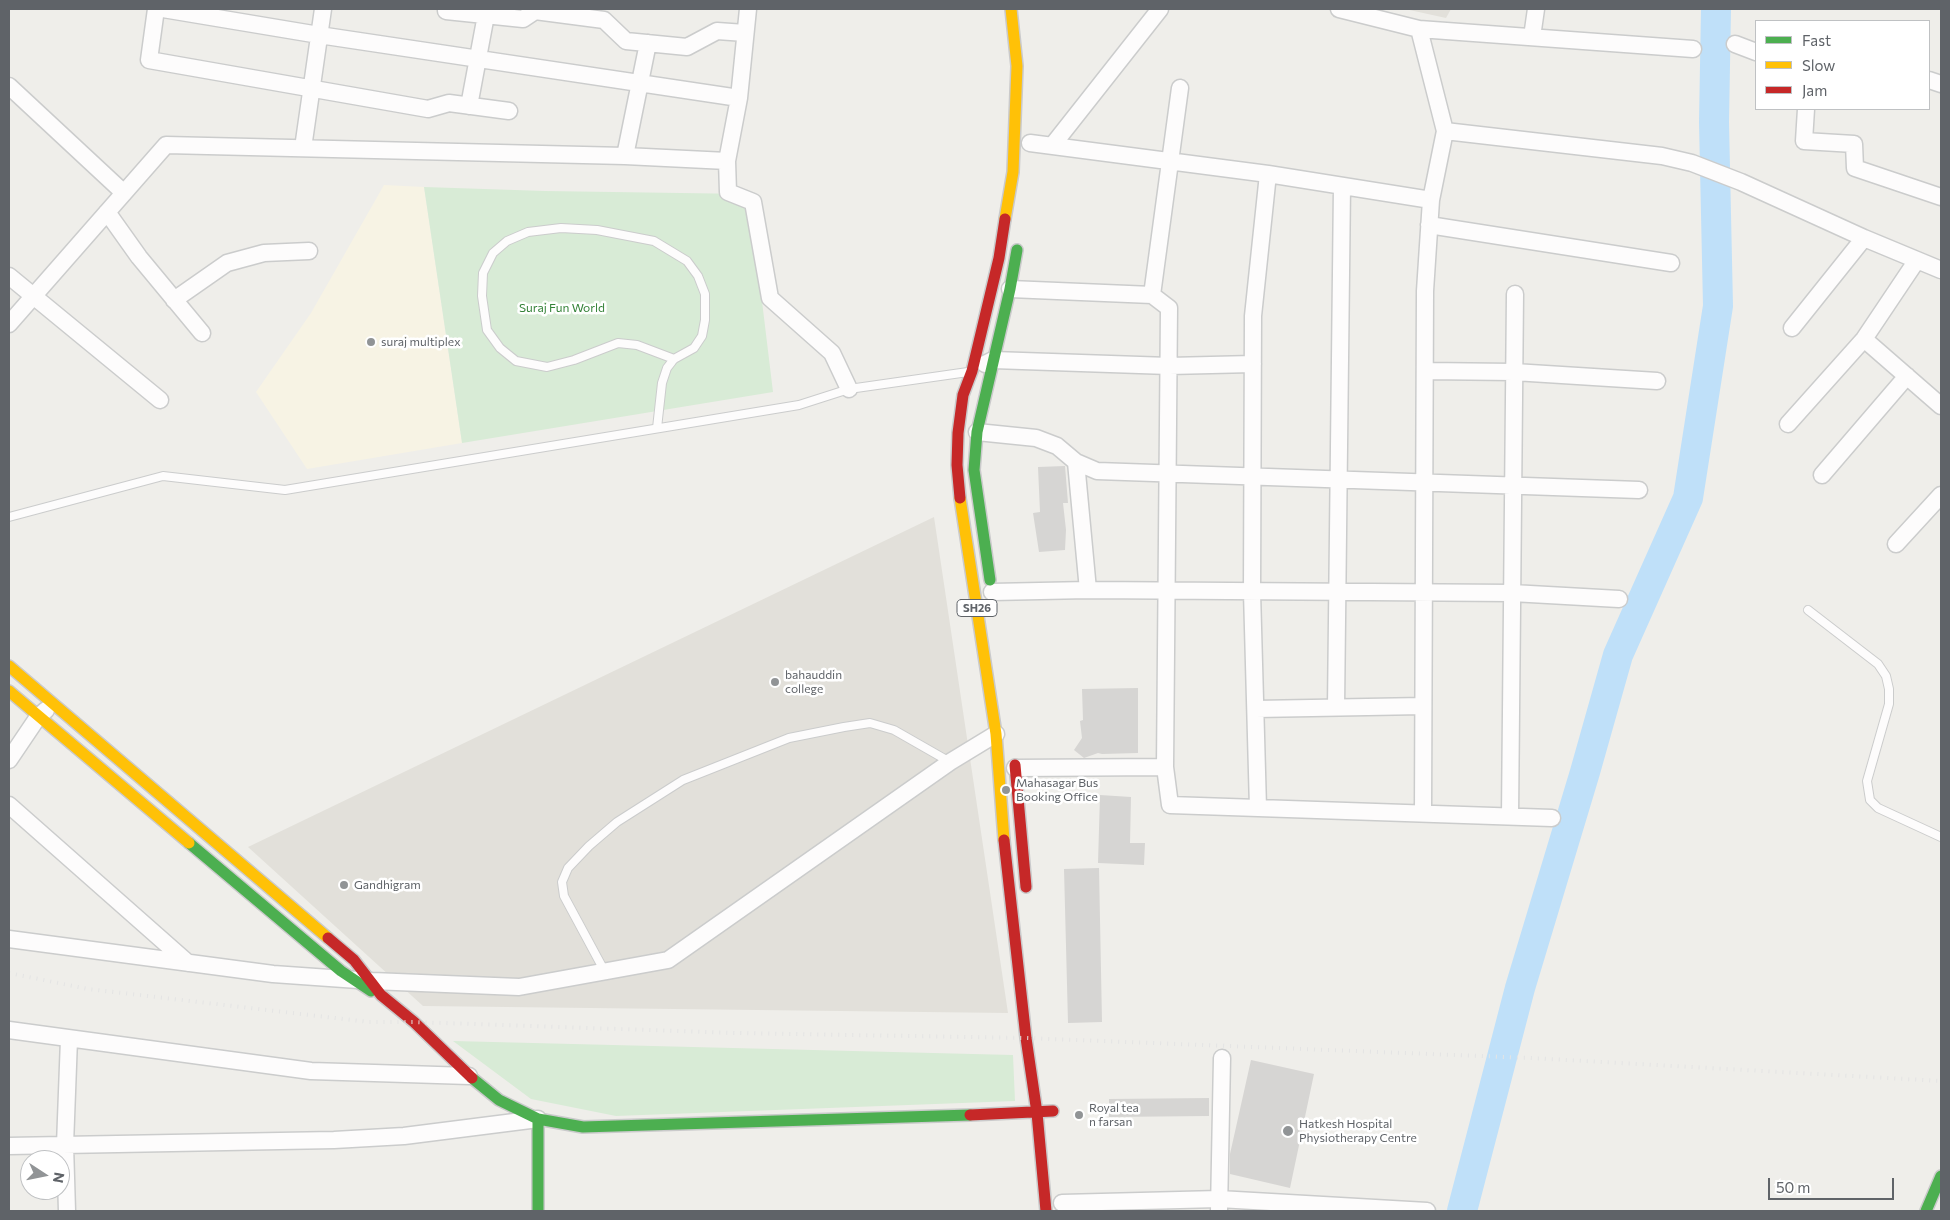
<!DOCTYPE html>
<style>
body{margin:0}
#map{position:relative;width:1950px;height:1220px;overflow:hidden;background:#efeeea;font-family:Commissioner,sans-serif}
canvas{display:block}
.frame{position:absolute;inset:0;border:10px solid #5f6368;pointer-events:none}
.legend{position:absolute;left:1755px;top:20px;width:175px;height:90px;box-sizing:border-box;background:#fff;border:1px solid #bfc1c3;margin:0;padding:6px 9px;list-style:none;font-size:15px;color:#5f6368}
.legend li{display:flex;align-items:center;gap:10px;height:25px}
.legend b{width:25px;border:1px solid #bfc1c3}
.north{position:absolute;left:20px;top:1150px;width:50px;height:50px;box-sizing:border-box;background:#fff;border:1px solid #bfc1c3;border-radius:50%;rotate:101deg;font-size:14px;font-weight:700;line-height:20px;text-align:center;color:#5f6368}
.north::after{content:'';display:block;margin:auto;width:18px;height:22px;background:#919496;clip-path:polygon(50% 0,100% 100%,50% 72%,0 100%)}
.scale{position:absolute;left:1768px;top:1178px;width:126px;height:22px;box-sizing:border-box;border:2px solid #5f6368;border-top:0;padding-left:6px;font-size:15px;line-height:18px;white-space:nowrap;color:#5f6368;-webkit-text-stroke:4px #fff;paint-order:stroke}
</style>
<div id="map">
<canvas width="1950" height="1220"></canvas>
<div class="frame"></div>
<ul class="legend">
<li><b style="height:6px;background:#4caf50"></b>Fast</li>
<li><b style="height:6px;background:#ffc107"></b>Slow</li>
<li><b style="height:6px;background:#c62828"></b>Jam</li>
</ul>
<div class="north">N</div>
<div class="scale">50 m</div>
</div>
<script>
const ctx = document.querySelector('canvas').getContext('2d');
ctx.lineJoin = 'round';
function fillPath(path, color) { ctx.fillStyle = color; ctx.fill(path, 'evenodd'); }
const poly = rows => new Path2D(rows.map(r => 'M' + r).join(''));
function strokePath(path, color, width, dash) { ctx.strokeStyle = color; ctx.lineWidth = width; ctx.lineCap = dash ? 'butt' : 'round'; ctx.setLineDash(dash || []); ctx.stroke(path); }
function write(font, color, halo, rows, align = 'center') {
  ctx.font = font + ' Commissioner,sans-serif'; ctx.lineWidth = 5; ctx.setLineDash([]); ctx.textBaseline = 'middle'; ctx.strokeStyle = halo; ctx.fillStyle = color; for (const [text, x, y, turn = 0] of rows) {
    ctx.save(); ctx.translate(x, y); ctx.rotate((+turn || 0) * Math.PI / 180); ctx.textAlign = isNaN(turn) ? turn : align; if (halo) ctx.strokeText(text, 0, 0); ctx.fillText(text, 0, 0); ctx.restore();
  }
}
const commercial = poly([
 [384,185,424,187,462,443,307,469,256,392,311,313]
]);
const education = poly([
 [1405,9,1451,9,1446,18],
 [934,517,1008,1013,423,1006,248,847]
]);
const green = poly([
 [424,187,545,191,749,194,773,392,462,443],
 [453,1041,1013,1055,1015,1101,616,1116,531,1099]
]);
const river = poly([
 [1462,1211,1520,988,1585,772,1618,655,1688,498,1718,306,1714,122,1716,9]
]);
const building = poly([
 [1065,466,1068,503,1063,503,1066,530,1065,550,1039,552,1033,513,1040,512,1038,467],
 [1138,688,1138,753,1102,754,1098,753,1084,758,1074,750,1082,738,1080,721,1083,720,1082,689],
 [1100,795,1131,797,1130,843,1145,843,1144,865,1098,863],
 [1099,868,1102,1022,1068,1023,1064,869],
 [1251,1060,1314,1074,1290,1188,1230,1174,1230,1154],
 [1209,1098,1209,1116,1109,1117,1109,1099]
]);
const lane = poly([
 [657,428,662,383,667,368,674,359,694,348,702,336,705,320,705,294,698,276,687,261,654,241,597,230,561,228,528,232,507,241,493,253,483,273,482,296,487,330,500,348,516,361,547,367,574,360,618,343,637,345,674,359],
 [9,517,163,476,285,490,799,405,849,389,968,372],
 [1808,610,1878,664,1886,676,1889,689,1889,704,1867,781,1870,800,1878,808,1941,837],
 [605,972,564,896,562,882,568,868,589,846,617,822,683,780,789,738,844,727,870,723,894,730,950,762]
]);
const street = poly([
 [156,9,149,60,428,109,449,103,509,111],
 [163,9,319,35,739,98],
 [446,9,446,11,523,19,535,11,604,20,626,41,687,47,717,31,745,33],
 [1339,9,1419,29,1693,49],
 [1419,29,1445,131,1431,200,1425,291,1423,813],
 [1532,37,1536,9],
 [1735,44,1756,52],
 [1929,80,1941,84],
 [9,86,124,193],
 [1180,88,1152,295,1169,308,1165,767,1170,805,1552,818],
 [469,106,486,15],
 [1806,109,1804,141,1854,144,1855,168,1941,197],
 [1445,131,1662,156,1692,163,1741,182,1864,238,1941,270],
 [1030,143,1268,174,1431,200],
 [1052,146,1160,9],
 [303,148,323,9],
 [625,156,648,43],
 [727,161,728,192,753,202,770,298,832,353,849,389],
 [107,212,139,257,202,333],
 [1429,225,1671,263],
 [9,276,160,400],
 [1010,289,1152,295],
 [174,300,227,263,264,253,309,251],
 [9,324,166,145,625,156,727,161,739,98,748,9],
 [1792,328,1864,238],
 [1864,339,1941,406],
 [985,364,993,360,1169,366,1253,364],
 [1425,371,1514,372,1657,381],
 [1788,424,1864,339,1917,260],
 [977,432,1036,438,1057,446,1076,462,1097,471,1639,490],
 [1076,462,1088,590],
 [1822,475,1907,376],
 [1896,544,1941,495],
 [992,592,1088,590,1512,593,1619,599],
 [1336,707,1342,186],
 [1256,709,1423,706],
 [9,760,38,717,46,710],
 [1015,768,1165,767],
 [9,805,188,963],
 [1258,808,1252,592,1253,316,1268,174],
 [1510,816,1515,294],
 [9,939,273,974,372,981,519,987,668,960,950,762,996,734],
 [9,1030,311,1071,469,1076],
 [9,1146,334,1140,404,1136,538,1119],
 [1062,1203,1219,1199,1427,1211],
 [67,1211,65,1145,69,1039],
 [1219,1211,1222,1058]
]);
const fast = poly([
 [990,580,974,470,977,432,1010,289,1017,250],
 [189,843,341,971,371,991],
 [472,1078,499,1100,538,1119,583,1127,970,1115],
 [538,1119,538,1211],
 [1926,1211,1941,1176]
]);
const slow = poly([
 [1005,219,1013,172,1017,66,1011,9],
 [960,498,996,734,1004,840],
 [9,666,328,938],
 [9,691,189,843]
]);
const jam = poly([
 [960,498,957,465,958,433,963,395,972,371,999,258,1005,219],
 [1015,765,1026,887],
 [1004,840,1026,1038,1037,1113,1046,1211],
 [328,938,354,960,381,995,414,1022,472,1078],
 [970,1115,1053,1111]
]);
const rail = poly([
 [9,973,88,989,369,1022,414,1022,735,1033,1026,1038,1531,1058,1941,1081]
]);
const markers = [
 [371,342,5,"#919496"],
 [775,682,5,"#919496"],
 [1006,790,5,"#919496"],
 [344,885,5,"#919496"],
 [1079,1115,5,"#919496"],
 [1288,1131,6,"#919496"]
];
const shields = [
 [977,608,40]
];
const shieldNames = [
 ["SH26",977,608]
];
const parkNames = [
 ["Suraj Fun World",562,308]
];
const poiNames = [
 ["suraj multiplex",381,342],
 ["bahauddin",785,675],
 ["college",785,689],
 ["Mahasagar Bus",1016,783],
 ["Booking Office",1016,797],
 ["Gandhigram",354,885],
 ["Royal tea",1089,1108],
 ["n farsan",1089,1122],
 ["Hatkesh Hospital",1299,1124],
 ["Physiotherapy Centre",1299,1138]
];
fillPath(commercial, '#f7f3e4');
fillPath(education, '#e2e0da');
fillPath(green, '#d8ebd6');
strokePath(river, '#bfe0f9', 30);
fillPath(building, '#d6d5d3');
strokePath(lane, '#cbcccc', 10);
strokePath(street, '#cbcccc', 19);
strokePath(fast, '#cacacb', 14);
strokePath(slow, '#cacacb', 14);
strokePath(jam, '#cacacb', 14);
strokePath(lane, '#fdfcfc', 8);
strokePath(street, '#fdfcfc', 16);
strokePath(fast, '#4caf50', 11);
strokePath(slow, '#ffc107', 11);
strokePath(jam, '#c62828', 11);
strokePath(rail, '#e4e4e4', 4, [1, 6]);
for (const [x, y, r, color] of markers) { const dot = new Path2D(); dot.arc(x, y, r, 0, 2 * Math.PI); ctx.fillStyle = color; ctx.fill(dot); strokePath(dot, '#fff', 2); }
for (const [x, y, w] of shields) { const box = new Path2D(); box.roundRect(x - w / 2, y - 8.5, w, 17, 4); ctx.fillStyle = '#fff'; ctx.fill(box); strokePath(box, '#5f6368', 1); }
write('bold 11px', '#5f6368', null, shieldNames);
write('12px', '#348238', '#fff', parkNames);
write('12px', '#5f6368', '#fff', poiNames, 'left');
</script>
